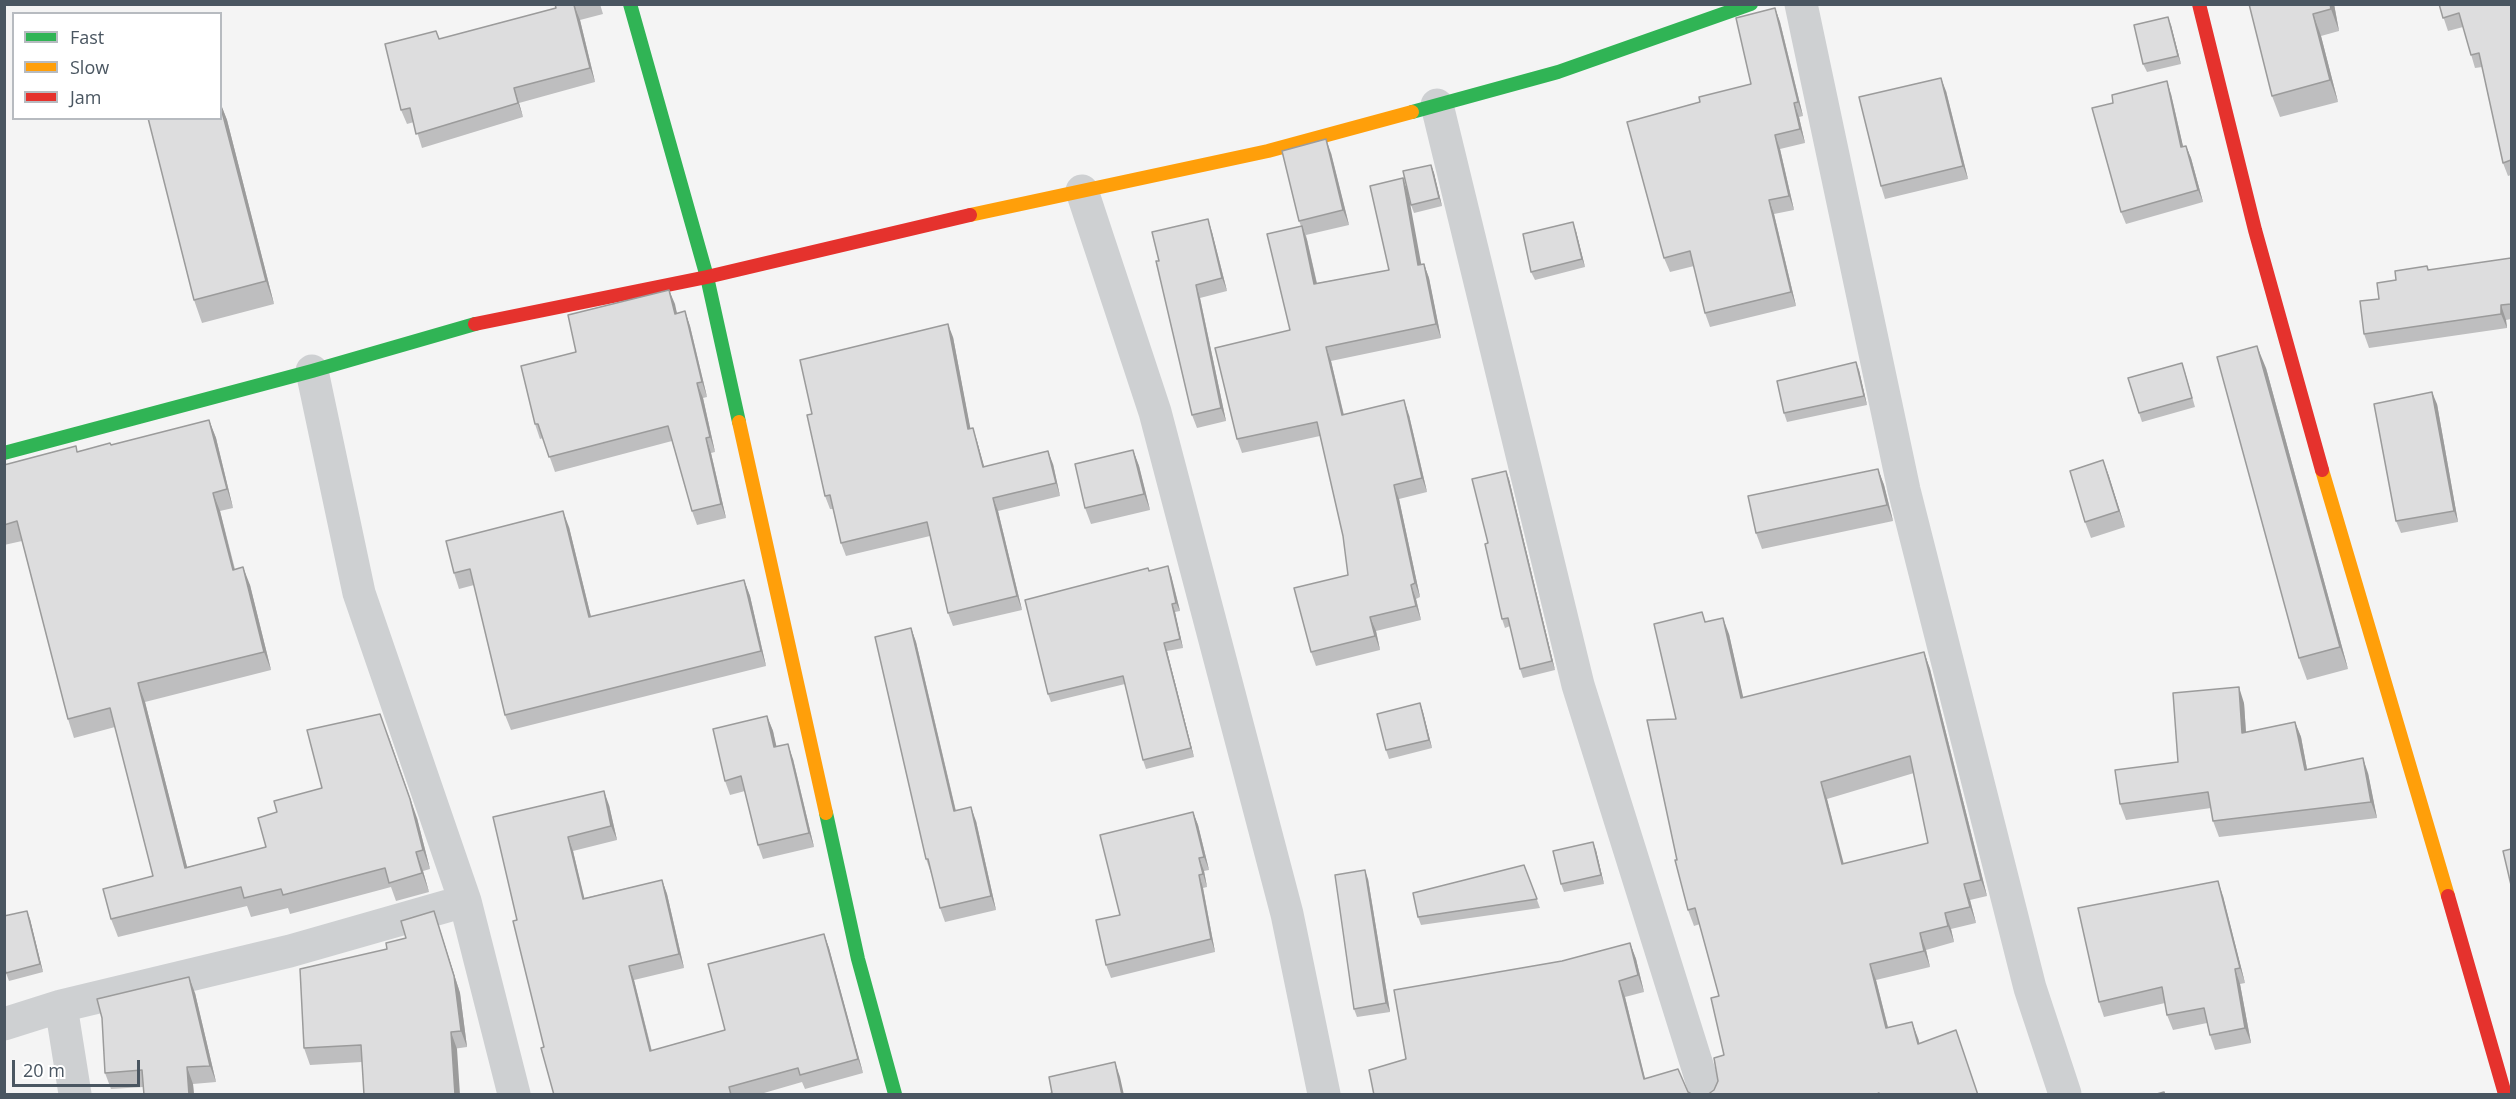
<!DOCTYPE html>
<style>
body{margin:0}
#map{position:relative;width:2516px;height:1099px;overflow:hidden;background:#f4f4f4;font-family:"Open Sans",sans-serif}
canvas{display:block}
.frame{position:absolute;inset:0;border:6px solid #4a5661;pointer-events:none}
.legend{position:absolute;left:12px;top:12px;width:210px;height:108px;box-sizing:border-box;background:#fff;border:2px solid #b7bbc0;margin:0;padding:8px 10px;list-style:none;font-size:18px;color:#4a5661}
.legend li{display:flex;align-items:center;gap:12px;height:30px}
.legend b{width:30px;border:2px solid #b7bbc0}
.scale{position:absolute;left:12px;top:1060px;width:128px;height:27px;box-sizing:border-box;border:3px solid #4a5661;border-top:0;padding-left:8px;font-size:18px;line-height:21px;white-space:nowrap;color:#4a5661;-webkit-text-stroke:4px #fff;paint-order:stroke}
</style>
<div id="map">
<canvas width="2516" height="1099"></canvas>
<div class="frame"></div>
<ul class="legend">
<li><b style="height:8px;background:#30b455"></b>Fast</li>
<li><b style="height:8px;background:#ff9f0a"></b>Slow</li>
<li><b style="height:8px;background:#e5322d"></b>Jam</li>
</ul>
<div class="scale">20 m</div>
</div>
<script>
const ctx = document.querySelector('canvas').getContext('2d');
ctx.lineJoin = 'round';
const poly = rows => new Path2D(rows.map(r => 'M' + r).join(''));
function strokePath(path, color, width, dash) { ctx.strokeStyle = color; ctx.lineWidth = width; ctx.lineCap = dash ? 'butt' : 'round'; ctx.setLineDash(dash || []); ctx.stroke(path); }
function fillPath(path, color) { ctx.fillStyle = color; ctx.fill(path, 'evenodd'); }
const street = poly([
 [1801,4,1904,490,2030,988,2065,1094],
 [1437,105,1578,685,1706,1094],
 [1082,191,1155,412,1287,914,1324,1094],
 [312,371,359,593,465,901,514,1094],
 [61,1006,75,1094],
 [4,1024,61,1006,290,951,465,901]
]);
const fast = poly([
 [630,4,707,277,739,422],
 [1412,112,1558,72,1751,4],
 [4,453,312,371,475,324],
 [826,813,858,959,895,1094]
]);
const slow = poly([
 [970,215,1268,151,1412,112],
 [739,422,826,813],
 [2322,470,2448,896]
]);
const jam = poly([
 [2199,4,2255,230,2322,470],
 [475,324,707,277,970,215],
 [2448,896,2505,1094]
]);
const wall = poly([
 [555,4,600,4,603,14,580,20,595,82,519,103,523,117,422,148,414,122,407,124,401,110,436,31,439,39,556,8],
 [2249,4,2334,4,2339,31,2321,36,2338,102,2280,117,2272,96],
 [2439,4,2511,4,2511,175,2508,176,2503,163,2482,67,2475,68,2463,27,2448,31],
 [1775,8,1780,22,1803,116,1799,117,1805,143,1780,149,1794,210,1774,214,1796,306,1710,327,1705,313,1694,266,1670,272,1664,258,1700,102,1751,84],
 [2171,25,2181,64,2147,72,2143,64],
 [1946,91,1968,179,1885,199,1881,186],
 [2171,94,2183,147,2186,146,2191,158,2203,202,2126,224,2121,212],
 [220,102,227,120,274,304,202,323,194,300,220,118],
 [1331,153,1349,225,1306,235,1317,283,1424,264,1429,278,1441,338,1331,361,1344,415,1409,415,1427,492,1399,499,1420,597,1416,599,1421,620,1376,631,1380,650,1316,666,1311,652,1348,575,1343,536,1320,436,1242,453,1237,439,1290,330,1301,226,1299,221],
 [1431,165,1434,173,1442,206,1414,213,1411,205],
 [1576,231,1585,267,1535,280,1531,272],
 [1212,232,1227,291,1200,298,1226,421,1197,428,1192,415,1159,261],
 [2511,258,2511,319,2506,320,2507,328,2369,348,2364,334,2379,299,2396,280,2429,270],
 [669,290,677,313,685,311,690,326,707,397,703,398,715,452,711,453,726,518,697,525,692,511,672,441,555,472,543,438,540,439,535,424,576,352],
 [953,337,970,428,977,441,984,467,1053,464,1060,496,998,511,1022,610,953,626,948,613,930,536,846,556,841,543,833,509,830,509,825,496,812,414],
 [2266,368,2348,669,2307,680,2299,658],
 [1859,370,1867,405,1787,422,1784,413],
 [2185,372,2195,407,2142,422,2139,413],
 [2437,404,2458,522,2401,533,2396,521],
 [209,420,216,438,233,508,220,511,235,569,250,585,271,670,145,702,187,867,417,818,430,869,423,871,429,892,396,901,391,887,290,914,288,908,251,917,247,906,118,937,111,919,153,876,115,727,74,738,68,719,22,541,4,545,4,465,111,445],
 [1133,450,1139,466,1150,510,1091,524,1085,508],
 [2103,460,2125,527,2091,538,2085,522],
 [1878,469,1884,485,1893,521,1762,549,1756,533],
 [1509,479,1555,670,1523,678,1520,669,1510,626,1505,628,1502,619,1488,543],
 [569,527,591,617,744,580,750,596,766,666,511,730,505,715,474,585,459,589,454,573],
 [1149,571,1171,575,1180,611,1175,612,1183,648,1167,651,1194,757,1146,769,1143,760,1125,684,1051,702,1048,694],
 [1706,622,1729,634,1743,698,1924,652,1930,669,1987,896,1970,900,1976,923,1951,929,1954,942,1926,950,1930,967,1876,980,1888,1027,1918,1038,1919,1043,1978,1095,1707,1095,1714,1090,1718,1081,1724,1055,1719,996,1700,924,1694,926,1688,910,1677,860,1676,719],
 [1914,773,1928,843,1843,864,1827,799],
 [911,628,916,642,956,811,976,821,996,910,945,922,940,908,932,873,931,873,926,859],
 [1420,703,1423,712,1432,748,1389,759,1386,750],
 [2244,703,2246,732,2295,722,2301,737,2307,769,2368,773,2377,818,2219,837,2213,821,2211,808,2126,820,2120,804,2178,762],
 [767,716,773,731,776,747,793,759,814,847,763,859,758,845,745,791,730,795,725,781],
 [609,805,617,840,573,851,584,898,662,880,667,894,684,968,634,980,652,1051,725,1030,824,934,829,948,863,1073,805,1089,802,1082,757,1095,554,1095,517,920,493,817],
 [1193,812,1198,825,1209,870,1204,871,1207,887,1203,888,1215,952,1111,978,1106,965,1120,915],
 [1596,850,1604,884,1564,892,1561,884],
 [1524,865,1540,908,1421,925,1418,917],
 [1368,879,1390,1012,1357,1017,1354,1009],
 [2223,896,2245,983,2240,984,2251,1043,2215,1050,2210,1035,2207,1023,2173,1030,2167,1015,2165,1003,2104,1017,2099,1002],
 [434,911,460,993,467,1047,362,1062,310,1065,304,1048,387,949,406,938],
 [30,919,43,972,9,981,6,973],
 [1630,943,1636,959,1644,992,1625,997,1645,1078,1688,1092,1406,1059,1562,961],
 [195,993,216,1082,193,1084,194,1095,144,1095,143,1087,111,1089,105,1073]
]);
const shadedWall = poly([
 [2330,4,2334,4,2339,31,2331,9],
 [574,5,580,20,595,82,590,68],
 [1775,8,1780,22,1803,116,1798,102],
 [2313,14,2321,36,2338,102,2330,80],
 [2168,17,2171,25,2181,64,2178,56],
 [1941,78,1946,91,1968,179,1963,166],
 [2167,81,2171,94,2186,159,2181,147],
 [514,88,519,103,523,117,518,103],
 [220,102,227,120,274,304,266,281],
 [1794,103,1799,117,1805,143,1800,129],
 [1775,135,1780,149,1794,210,1789,196],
 [1326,139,1331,153,1349,225,1343,210],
 [2186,146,2191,158,2203,202,2198,190],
 [1431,165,1434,173,1442,206,1439,198],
 [1403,178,1408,192,1424,279,1418,265],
 [1769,200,1774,214,1796,306,1791,292],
 [1208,219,1212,232,1227,291,1222,278],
 [1573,222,1576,231,1585,267,1582,259],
 [1302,226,1307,240,1320,298,1314,284],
 [1424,264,1429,278,1441,338,1436,324],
 [1196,285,1200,298,1226,421,1221,408],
 [669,290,675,304,680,328,675,314],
 [2501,305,2506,320,2507,328,2501,314],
 [685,311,690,326,707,397,702,382],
 [948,324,953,337,973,442,968,429],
 [2257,346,2266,368,2348,669,2340,647],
 [1326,347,1331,361,1347,429,1342,415],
 [1856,362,1859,370,1867,405,1864,396],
 [697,383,703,398,715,452,710,437],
 [2432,392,2437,404,2458,522,2454,511],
 [1404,400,1409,415,1427,492,1422,478],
 [209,420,216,438,233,508,227,489],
 [973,428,977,441,988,480,983,467],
 [706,438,711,453,726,518,721,504],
 [1133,450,1139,466,1150,510,1144,494],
 [1048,451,1053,464,1060,496,1056,483],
 [2103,460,2109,476,2125,527,2119,511],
 [1878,469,1884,485,1893,521,1887,505],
 [1506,471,1509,479,1555,670,1552,661],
 [1394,485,1399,499,1420,597,1415,583],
 [213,493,220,511,239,588,233,570],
 [993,498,998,511,1022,610,1017,596],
 [563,511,569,527,595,633,589,617],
 [1168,566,1171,575,1180,611,1176,603],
 [243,567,250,585,271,670,264,652],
 [744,580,750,596,766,666,761,651],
 [1411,585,1416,599,1421,620,1416,606],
 [1172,604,1175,612,1183,648,1180,639],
 [1370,617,1376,631,1380,650,1375,636],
 [1723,618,1729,634,1747,714,1741,698],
 [911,628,916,642,959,825,954,811],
 [1164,643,1167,651,1194,757,1191,748],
 [1924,652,1930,669,1987,896,1981,880],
 [138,683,145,702,192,886,185,868],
 [2239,687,2244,703,2247,748,2242,733],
 [1420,703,1423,712,1432,748,1429,740],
 [767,716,773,731,780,762,774,747],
 [2295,722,2301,737,2310,785,2305,770],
 [387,732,417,818,430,869,423,850],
 [788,744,793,759,814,847,809,833],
 [2363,758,2368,773,2377,818,2371,802],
 [1821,782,1827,799,1848,880,1842,864],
 [604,791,609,805,617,840,611,826],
 [971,807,976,821,996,910,991,896],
 [1193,812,1198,825,1209,870,1204,857],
 [568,837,573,851,588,913,583,899],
 [1593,842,1596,850,1604,884,1601,875],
 [416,852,423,871,429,892,422,873],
 [1199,858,1204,871,1207,887,1203,874],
 [1365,870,1368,879,1390,1012,1386,1003],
 [1199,875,1203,888,1215,952,1211,939],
 [662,880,667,894,684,968,679,954],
 [2218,881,2223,896,2245,983,2240,968],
 [1964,884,1970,900,1976,923,1970,907],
 [27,911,30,919,43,972,40,964],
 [434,911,460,993,467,1047,461,1031],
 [1945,913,1951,929,1954,942,1948,926],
 [1920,933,1926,950,1930,967,1924,951],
 [824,934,829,948,863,1073,858,1059],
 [1630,943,1636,959,1644,992,1638,975],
 [1870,964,1876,980,1892,1044,1886,1028],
 [629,966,634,980,655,1065,650,1051],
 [2235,969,2240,984,2251,1043,2245,1028],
 [189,977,195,993,216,1082,210,1066],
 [1619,981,1625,997,1649,1095,1644,1079],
 [1912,1022,1918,1038,1924,1060,1918,1044],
 [451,1032,457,1049,460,1095,455,1095],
 [1115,1062,1120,1077,1124,1095,1122,1095],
 [187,1067,193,1084,194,1095,189,1095]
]);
const building = poly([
 [555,4,578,4,574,5,590,68,514,88,518,103,416,134,410,108,401,110,385,44,436,31,439,39,556,8,555,4],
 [2249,4,2330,4,2331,9,2313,14,2330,80,2272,96,2249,4],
 [2439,4,2511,4,2511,160,2503,163,2479,53,2471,55,2459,13,2443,18,2439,4],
 [1775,8,1798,102,1794,103,1800,129,1775,135,1789,196,1769,200,1791,292,1705,313,1690,251,1664,258,1627,122,1700,102,1699,97,1751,84,1736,18,1775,8],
 [2168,17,2178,56,2143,64,2134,25,2168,17],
 [1941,78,1963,166,1881,186,1859,97,1941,78],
 [2167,81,2181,147,2186,146,2198,190,2121,212,2092,108,2113,103,2112,95,2167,81],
 [220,104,266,281,194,300,148,118,220,118,220,104],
 [1326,139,1343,210,1299,221,1282,151,1326,139],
 [1431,165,1439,198,1411,205,1403,171,1431,165],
 [1403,178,1418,265,1424,264,1436,324,1326,347,1342,415,1404,400,1422,478,1394,485,1415,583,1411,585,1416,606,1370,617,1375,636,1311,652,1294,588,1348,575,1343,536,1317,422,1237,439,1215,348,1290,330,1267,234,1302,226,1314,284,1389,270,1370,186,1403,178],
 [1208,219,1222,278,1196,285,1221,408,1192,415,1156,261,1159,261,1152,232,1208,219],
 [1573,222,1582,259,1531,272,1523,234,1573,222],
 [2511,258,2511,304,2501,305,2501,314,2364,334,2360,301,2379,299,2377,283,2396,280,2395,271,2427,266,2428,270,2511,258],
 [669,290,675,314,685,311,702,382,697,383,710,437,706,438,721,504,692,511,668,426,549,457,538,424,535,424,521,366,576,352,568,315,669,290],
 [948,324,968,429,973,428,983,467,1048,451,1056,483,993,498,1017,596,948,613,927,522,841,543,830,495,825,496,807,415,812,414,800,360,948,324],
 [2257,346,2340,647,2299,658,2217,357,2257,346],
 [1856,362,1864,396,1784,413,1777,381,1856,362],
 [2182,363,2192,398,2139,413,2128,378,2182,363],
 [2432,392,2454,511,2396,521,2374,404,2432,392],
 [209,420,227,489,213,493,233,570,243,567,264,652,138,683,185,868,266,847,258,818,277,812,274,801,322,788,307,730,380,714,410,799,423,850,416,852,422,873,389,883,385,868,283,895,281,889,244,898,241,887,111,919,103,889,153,876,110,708,68,719,17,521,4,525,4,465,76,446,77,452,110,443,111,445,209,420],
 [1133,450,1144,494,1085,508,1075,464,1133,450],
 [2103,460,2119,511,2085,522,2070,471,2103,460],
 [1878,469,1887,505,1756,533,1748,496,1878,469],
 [1506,471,1552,661,1520,669,1508,618,1502,619,1485,544,1488,543,1472,479,1506,471],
 [563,511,589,617,744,580,761,651,505,715,470,569,454,573,446,541,563,511],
 [1168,566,1176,603,1172,604,1180,639,1164,643,1191,748,1143,760,1123,676,1048,694,1025,600,1148,568,1149,571,1168,566],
 [1702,612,1705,622,1723,618,1741,698,1924,652,1981,880,1964,884,1970,907,1945,913,1948,926,1920,933,1924,951,1870,964,1886,1028,1912,1022,1918,1044,1956,1030,1978,1095,1879,1095,1879,1093,1875,1095,1707,1095,1714,1090,1718,1081,1714,1058,1724,1055,1711,998,1719,996,1695,908,1688,910,1675,860,1677,860,1647,720,1676,719,1654,624,1702,612],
 [1910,756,1928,843,1842,864,1821,782,1910,756],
 [911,628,954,811,971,807,991,896,940,908,928,859,926,859,875,637,911,628],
 [2239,687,2242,733,2295,722,2305,770,2363,758,2371,802,2213,821,2208,792,2120,804,2115,770,2178,762,2173,693,2239,687],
 [1420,703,1429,740,1386,750,1377,714,1420,703],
 [767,716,774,747,788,744,809,833,758,845,741,776,725,781,713,729,767,716],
 [604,791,611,826,568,837,583,899,662,880,679,954,629,966,650,1051,725,1030,708,964,824,934,858,1059,800,1075,798,1068,729,1087,731,1095,554,1095,541,1048,544,1047,513,921,517,920,493,817,604,791],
 [1193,812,1204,857,1199,858,1203,874,1199,875,1211,939,1106,965,1096,920,1120,915,1100,835,1193,812],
 [1593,842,1601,875,1561,884,1553,851,1593,842],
 [2511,849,2511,885,2503,851,2511,849],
 [1524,865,1537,899,1418,917,1413,893,1524,865],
 [1365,870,1386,1003,1354,1009,1335,875,1365,870],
 [2218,881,2240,968,2235,969,2245,1028,2210,1035,2204,1008,2167,1015,2162,987,2099,1002,2078,908,2218,881],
 [27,911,40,964,6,973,4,967,4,916,27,911],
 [434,911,454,976,461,1031,451,1032,455,1095,364,1095,361,1045,304,1048,300,969,387,949,386,943,406,938,401,921,434,911],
 [1630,943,1638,975,1619,981,1644,1079,1678,1069,1688,1092,1693,1095,1374,1095,1369,1070,1406,1059,1394,990,1562,961,1630,943],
 [189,977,210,1066,187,1067,189,1095,144,1095,142,1070,105,1073,102,1018,97,999,189,977],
 [1115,1062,1122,1095,1046,1095,1052,1093,1049,1077,1115,1062],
 [2164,1092,2165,1095,2153,1095,2164,1092]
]);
strokePath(street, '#ced0d2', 33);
strokePath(fast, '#30b455', 14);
strokePath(slow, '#ff9f0a', 14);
strokePath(jam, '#e5322d', 14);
fillPath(wall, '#bebebf');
fillPath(shadedWall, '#9b9b9b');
fillPath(building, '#ddddde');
strokePath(building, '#9b9b9b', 1.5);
</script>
